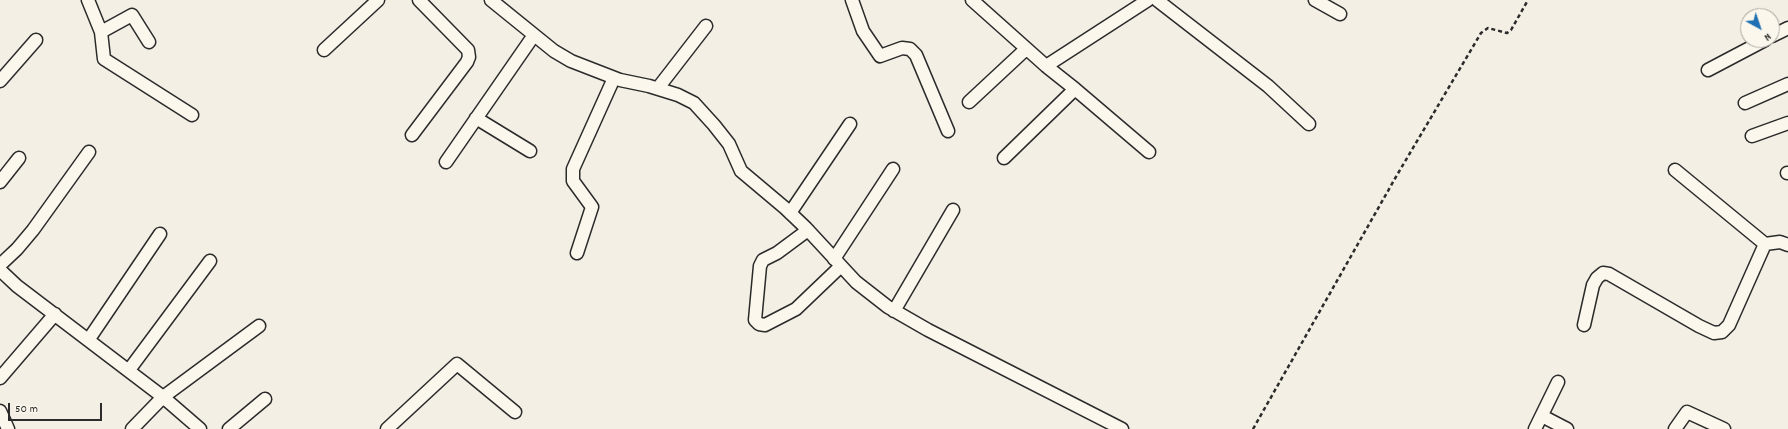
<!DOCTYPE html>
<style>
body{margin:0}
#map{position:relative;width:1788px;height:429px;overflow:hidden;background:#f3efe4;font-family:Dekko,sans-serif}
canvas{display:block}
.north{position:absolute;left:1740px;top:8px;width:40px;height:40px;box-sizing:border-box;background:#fbf7ec;border:1px solid #a8a59f;border-radius:50%;rotate:140deg;font-size:11px;font-weight:700;line-height:16px;text-align:center;color:#2b2b2b}
.north::after{content:'';display:block;margin:auto;width:14px;height:18px;background:#1f6fb2;clip-path:polygon(50% 0,100% 100%,50% 72%,0 100%)}
.scale{position:absolute;left:8px;top:403px;width:94px;height:18px;box-sizing:border-box;border:2px solid #2b2b2b;border-top:0;padding-left:5px;font-size:12px;line-height:14px;white-space:nowrap;color:#2b2b2b;-webkit-text-stroke:3px #fbf7ec;paint-order:stroke}
</style>
<div id="map">
<canvas width="1788" height="429"></canvas>
<div class="north">N</div>
<div class="scale">50 m</div>
</div>
<script>
const ctx = document.querySelector('canvas').getContext('2d');
ctx.lineJoin = 'round';
const poly = rows => new Path2D(rows.map(r => 'M' + r).join(''));
function strokePath(path, color, width, dash) { ctx.strokeStyle = color; ctx.lineWidth = width; ctx.lineCap = dash ? 'butt' : 'round'; ctx.setLineDash(dash || []); ctx.stroke(path); }
const path = poly([
 [1253,429,1397,175,1481,33,1488,28,1507,33,1511,30,1528,0]
]);
const minor = poly([
 [88,0,101,32,104,59,192,115],
 [491,0,554,51,571,61,620,80,649,86,678,95,694,103,714,125,729,144,741,171,785,208,806,228,856,282,888,307,928,330,1122,429],
 [852,0,863,31,880,56,902,48,910,49,916,55,948,131],
 [972,0,1046,66,1075,89,1149,152],
 [1157,0,1268,86,1309,124],
 [1315,0,1340,14],
 [101,32,132,15,149,42],
 [1772,36,1788,28],
 [324,50,378,0],
 [1046,66,1148,0],
 [1708,70,1765,40],
 [0,81,36,40],
 [658,88,706,26],
 [969,102,1026,49],
 [1745,103,1788,84],
 [476,118,530,151],
 [412,135,467,62,469,57,468,50,419,0],
 [1752,136,1788,123],
 [1004,158,1075,89],
 [446,162,534,35],
 [1675,170,1765,244],
 [1787,173,1788,173],
 [0,182,19,158],
 [790,213,850,124],
 [808,230,777,253,763,260,760,266,755,320,759,324,765,325,796,309,841,266],
 [577,253,592,207,573,181,573,169,614,78],
 [834,259,893,169],
 [0,265,17,249,33,230,89,152],
 [0,270,17,286,163,397,200,429],
 [894,311,953,210],
 [1584,325,1593,285,1597,278,1603,273,1609,274,1699,326,1714,333,1722,332,1729,325,1765,244,1780,242,1788,245],
 [89,339,160,234],
 [129,370,210,261],
 [0,378,55,314],
 [0,411,8,429],
 [1542,416,1567,429],
 [132,429,163,397,259,326],
 [229,429,265,399],
 [387,429,457,364,515,412],
 [1535,429,1558,382],
 [1675,429,1687,412,1724,429]
]);
strokePath(minor, '#2b2b2b', 15);
strokePath(path, '#2b2b2b', 2.5, [4, 3]);
strokePath(minor, '#fbf7ec', 12);
</script>
